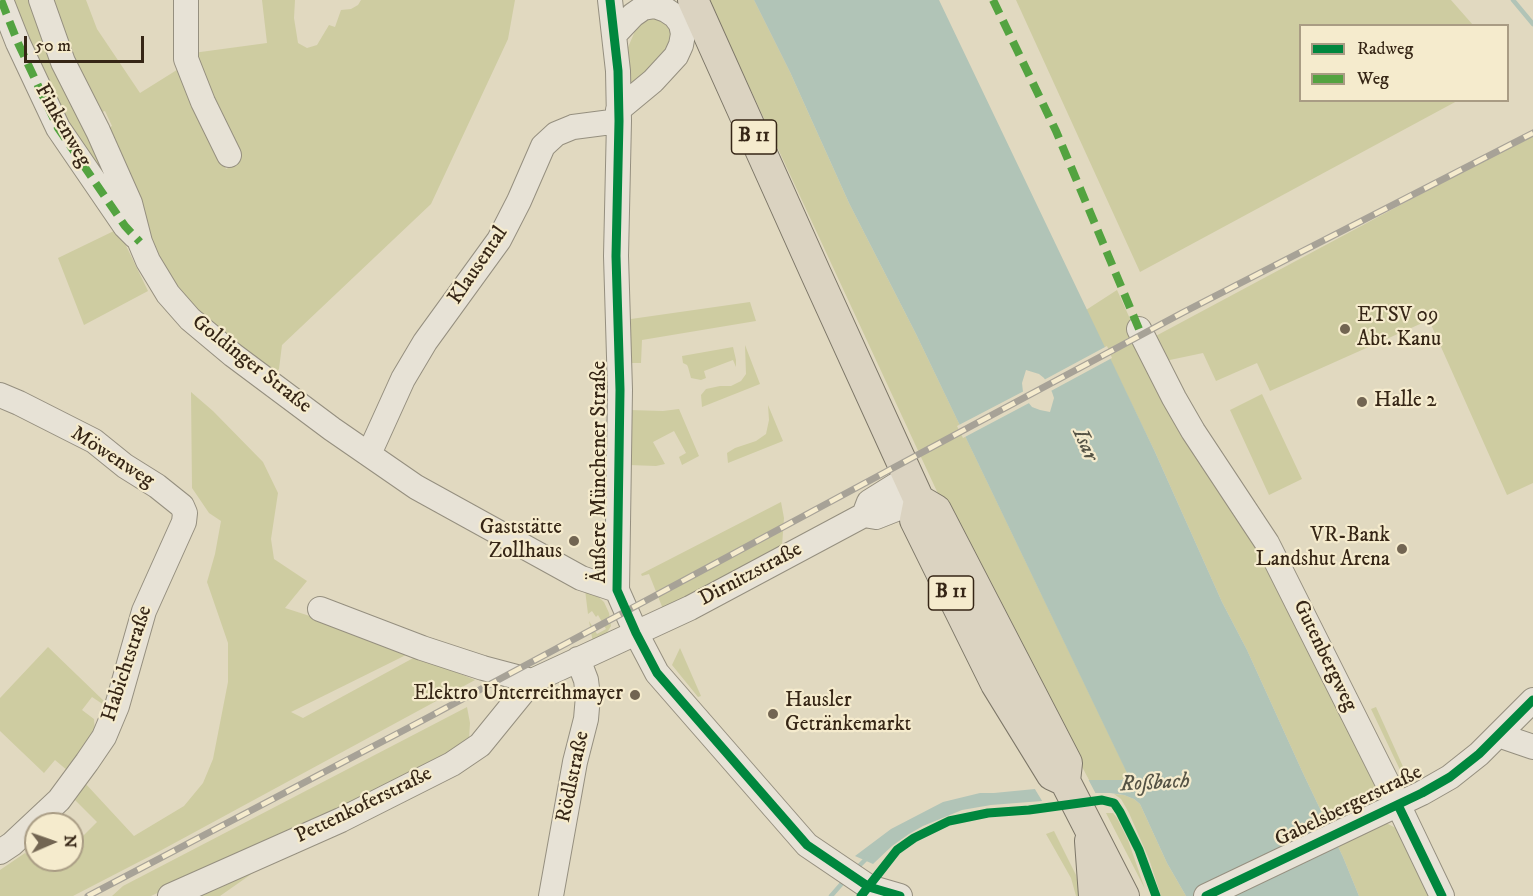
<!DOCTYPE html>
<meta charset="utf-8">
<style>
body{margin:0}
#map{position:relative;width:1533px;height:896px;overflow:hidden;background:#e1d9c0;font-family:"IM FELL DW Pica",serif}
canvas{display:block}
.legend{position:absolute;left:1299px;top:24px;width:210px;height:78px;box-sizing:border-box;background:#f5ebcd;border:2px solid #a99c84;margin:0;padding:8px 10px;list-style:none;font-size:18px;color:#362616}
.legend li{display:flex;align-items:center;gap:12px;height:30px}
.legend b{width:30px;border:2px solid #a99c84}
.north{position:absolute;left:24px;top:812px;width:60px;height:60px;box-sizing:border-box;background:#f5ebcd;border:2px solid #a99c84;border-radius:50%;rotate:88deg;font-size:16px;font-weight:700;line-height:24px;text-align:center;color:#362616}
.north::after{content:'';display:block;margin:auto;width:21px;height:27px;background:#726552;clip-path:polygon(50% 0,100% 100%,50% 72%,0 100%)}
.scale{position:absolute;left:24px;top:36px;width:120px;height:27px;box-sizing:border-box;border:3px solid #362616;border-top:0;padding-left:8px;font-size:18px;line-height:21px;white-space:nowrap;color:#362616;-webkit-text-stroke:4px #f5ebcd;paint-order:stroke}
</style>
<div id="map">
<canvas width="1533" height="896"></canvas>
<ul class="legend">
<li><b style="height:8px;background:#00873e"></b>Radweg</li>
<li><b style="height:8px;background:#53a340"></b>Weg</li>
</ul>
<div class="north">N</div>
<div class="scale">50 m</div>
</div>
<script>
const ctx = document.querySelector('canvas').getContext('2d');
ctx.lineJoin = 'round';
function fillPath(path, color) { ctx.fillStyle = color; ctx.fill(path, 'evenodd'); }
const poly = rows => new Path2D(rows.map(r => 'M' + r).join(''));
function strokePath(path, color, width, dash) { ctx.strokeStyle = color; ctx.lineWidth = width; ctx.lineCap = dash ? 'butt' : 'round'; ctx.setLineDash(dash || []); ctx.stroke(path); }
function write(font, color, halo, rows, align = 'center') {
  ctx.font = font + ' "IM FELL DW Pica",serif'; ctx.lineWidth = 4.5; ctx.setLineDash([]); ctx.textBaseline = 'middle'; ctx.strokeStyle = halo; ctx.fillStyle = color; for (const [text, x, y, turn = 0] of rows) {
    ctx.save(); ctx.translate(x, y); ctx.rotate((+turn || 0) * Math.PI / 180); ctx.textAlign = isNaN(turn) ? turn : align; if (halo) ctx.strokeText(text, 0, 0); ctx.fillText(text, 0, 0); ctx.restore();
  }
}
const green = poly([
 [10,0,30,0,128,221,54,104],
 [49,0,86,0,97,29,140,93,180,68,226,169,237,164,193,53,267,43,262,0,295,0,294,18,298,43,307,48,317,45,329,25,335,27,341,10,351,9,358,5,361,0,515,0,508,39,431,204,282,345,279,369,275,374,202,316,169,282,159,262,107,129,112,126,105,111,97,114],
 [709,0,754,0,790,72,849,203,916,334,1127,772,1126,778,1121,780,1089,780,940,498],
 [1016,0,1451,0,1473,25,1300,26,1300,100,1457,101,1140,272],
 [649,15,672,25,675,41,656,61,634,82,627,82,626,52,635,31,642,21],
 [1533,134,1533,483,1507,495,1429,320,1270,391,1257,363,1216,381,1203,353,1165,361,1152,338],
 [118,229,148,291,84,325,58,258],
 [1117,290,1145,352,1259,542,1378,789,1377,799,1370,806,1379,824,1386,823,1398,829,1431,896,1359,896,1343,857,1302,771,1247,650,1222,602,1155,452,1086,310],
 [750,302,756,321,642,340,641,363,631,363,631,319],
 [745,345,760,384,702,407,701,395,706,389,720,386,731,386,741,381,746,374],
 [733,347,736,360,736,367,733,360,704,371,706,378,701,380,691,378,688,367,687,365,683,363,682,356],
 [191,392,213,411,263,462,278,493,271,539,274,559,307,581,285,608,406,647,406,655,291,712,303,718,417,656,475,680,158,852,73,896,0,896,0,870,25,853,44,870,38,860,72,860,72,847,97,822,71,796,84,782,134,836,184,806,203,783,213,759,228,682,228,643,207,582,215,554,221,521,209,513,192,488],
 [1262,394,1302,479,1269,495,1230,410],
 [768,405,783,441,728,463,727,453,735,448,756,441,766,434,769,420],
 [679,409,699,456,682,465,679,457,686,453,674,431,653,442,665,464,656,466,629,465,629,410,663,411],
 [781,502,784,518,782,546,663,609,649,574,642,576,641,574],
 [585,590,596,595,604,602,609,613,611,626,605,636,593,643,589,621,597,634,606,629,598,615,596,617,592,611,588,614],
 [48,647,106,703,104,705,92,697,82,710,94,719,95,731,68,771,55,760,44,773,0,731,0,698],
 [680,648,701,696,698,697,672,665],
 [467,707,470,723,469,739,457,752,151,896,112,896,123,886],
 [1376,707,1405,771,1402,774,1371,709],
 [1114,794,1124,795,1134,799,1140,804,1167,863,1186,896,1161,896,1149,859,1129,813,1121,799],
 [1106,813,1113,813,1117,818,1128,840,1145,889],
 [1054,831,1076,875,1081,896,1076,896,1071,878,1046,834],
 [270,861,220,896,190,896]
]);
const water = poly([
 [754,0,939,0,1155,452,1222,602,1247,650,1302,771,1343,857,1359,896,1186,896,1167,863,1140,804,1134,799,1124,795,1110,793,1096,793,1042,801,991,805,962,810,923,826,909,834,892,846,873,864,855,856,891,829,943,802,980,793,994,793,1035,789,1089,780,1121,780,1126,778,1127,773,916,334,849,203,790,72],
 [1026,370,1039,374,1044,378,1052,392,1054,398,1050,412,1040,410,1032,407,1028,402,1023,392,1022,383]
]);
const pier = poly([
 [1107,346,1112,358,1049,392,1042,381],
 [1026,390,1031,402,963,438,957,426],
 [1087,777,1097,796,1044,804,1033,786]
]);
const stream = poly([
 [1513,0,1533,24],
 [855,870,868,857],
 [831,896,845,880]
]);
const minor = poly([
 [1,0,18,43,58,128,125,226,135,236],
 [41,0,63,62,98,131,130,203,140,242,148,261,168,294,190,319,233,355,332,429,416,487,581,578,617,590],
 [186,0,186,59,203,102,229,155],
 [610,0,618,71,619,121,616,256,620,390,617,590,636,633,657,673,807,845,869,887,900,896],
 [615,34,633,15,643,8,655,6,666,10,675,16,681,24,683,34,681,45,676,56,653,81,618,110],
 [1139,329,1174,398,1193,431,1267,543,1394,796,1442,896],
 [0,395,19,403,94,441,125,466,157,486,182,506,185,513,184,522,144,611,117,706,104,737,87,762,59,800,12,844,0,852],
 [369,454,403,379,425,342,499,240,519,201,543,146,556,134,573,127,619,121],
 [864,515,869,502,909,477],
 [320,609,422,648,483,668,532,681],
 [1498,735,1533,747],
 [170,896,341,820,452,764,480,745,532,681,690,608,864,515,876,517,919,500],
 [551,896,575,762,586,719,588,696,586,680,578,659],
 [1206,896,1422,793,1450,777,1479,754,1533,700]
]);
const major = poly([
 [693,0,816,274,919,500,915,520,996,684,1052,775,1065,781],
 [919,500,936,510,1067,763,1065,781,1124,896],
 [1090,841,1094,896]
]);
const rail = poly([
 [88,896,429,717,1182,313,1533,133]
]);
const quiet = poly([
 [1,0,18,43,58,128,125,226,140,242],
 [993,0,1056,131,1139,329]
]);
const cycleway = poly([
 [610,0,618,71,619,121,616,256,620,390,617,590,636,633,657,673,807,845,869,887,900,896],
 [1398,805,1442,896],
 [861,896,897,850,914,838,949,821,988,813,1029,810,1102,800,1114,803,1120,812,1139,850,1156,896],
 [1206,896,1422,793,1450,777,1479,754,1533,700]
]);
const markers = [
 [1345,329,6,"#726552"],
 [1362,402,6,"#726552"],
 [574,541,6,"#726552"],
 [1402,549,6,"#726552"],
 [635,695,6,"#726552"],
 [773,714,6,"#726552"]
];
const shields = [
 [754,137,45],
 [951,593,45]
];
const shieldNames = [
 ["B 11",754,137],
 ["B 11",951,593]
];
const streetNames = [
 ["Finkenweg",62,126,60],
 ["Klausental",479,266,-56],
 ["Goldinger Straße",251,365,38],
 ["Möwenweg",112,458,33],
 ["Äußere Münchener Straße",601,472,-90],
 ["Dirnitzstraße",751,575,-28],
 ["Gutenbergweg",1324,656,64],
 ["Habichtstraße",128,664,-72],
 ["Rödlstraße",574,777,-78],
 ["Pettenkoferstraße",364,806,-26],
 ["Gabelsbergerstraße",1349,807,-26]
];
const poiNames = [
 ["ETSV 09",1357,317],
 ["Abt. Kanu",1357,341],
 ["Halle 2",1374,402],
 ["Gaststätte",562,529,"right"],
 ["Zollhaus",562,553,"right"],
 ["VR-Bank",1390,537,"right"],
 ["Landshut Arena",1390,561,"right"],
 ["Elektro Unterreithmayer",623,695,"right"],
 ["Hausler",785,702],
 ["Getränkemarkt",785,726]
];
const waterNames = [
 ["Isar",1084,445,67],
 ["Roßbach",1155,784,-3]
];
fillPath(green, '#cecca1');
fillPath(water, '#b1c4b7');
fillPath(pier, '#e1d9c0');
strokePath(stream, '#b1c4b7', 4.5);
strokePath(minor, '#958f7f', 26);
strokePath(major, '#7d7768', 32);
strokePath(minor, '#e7e2d6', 24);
strokePath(major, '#dbd3c1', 30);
strokePath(rail, '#a7a297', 7);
strokePath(rail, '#f5ebcd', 4.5, [14]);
strokePath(quiet, '#53a340', 8, [15, 8]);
strokePath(cycleway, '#00873e', 9);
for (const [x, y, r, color] of markers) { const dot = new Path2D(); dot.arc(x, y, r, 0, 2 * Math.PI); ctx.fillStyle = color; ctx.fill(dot); strokePath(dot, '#f5ebcd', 2); }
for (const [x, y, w] of shields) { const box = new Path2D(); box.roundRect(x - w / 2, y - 17, w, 34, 4.5); ctx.fillStyle = '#f5ebcd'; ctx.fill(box); strokePath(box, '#362616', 1.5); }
write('bold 20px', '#362616', null, shieldNames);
write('21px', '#362616', '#f5ebcd', streetNames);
write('21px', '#362616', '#f5ebcd', poiNames, 'left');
write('italic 22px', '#555345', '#f5ebcd', waterNames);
</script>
